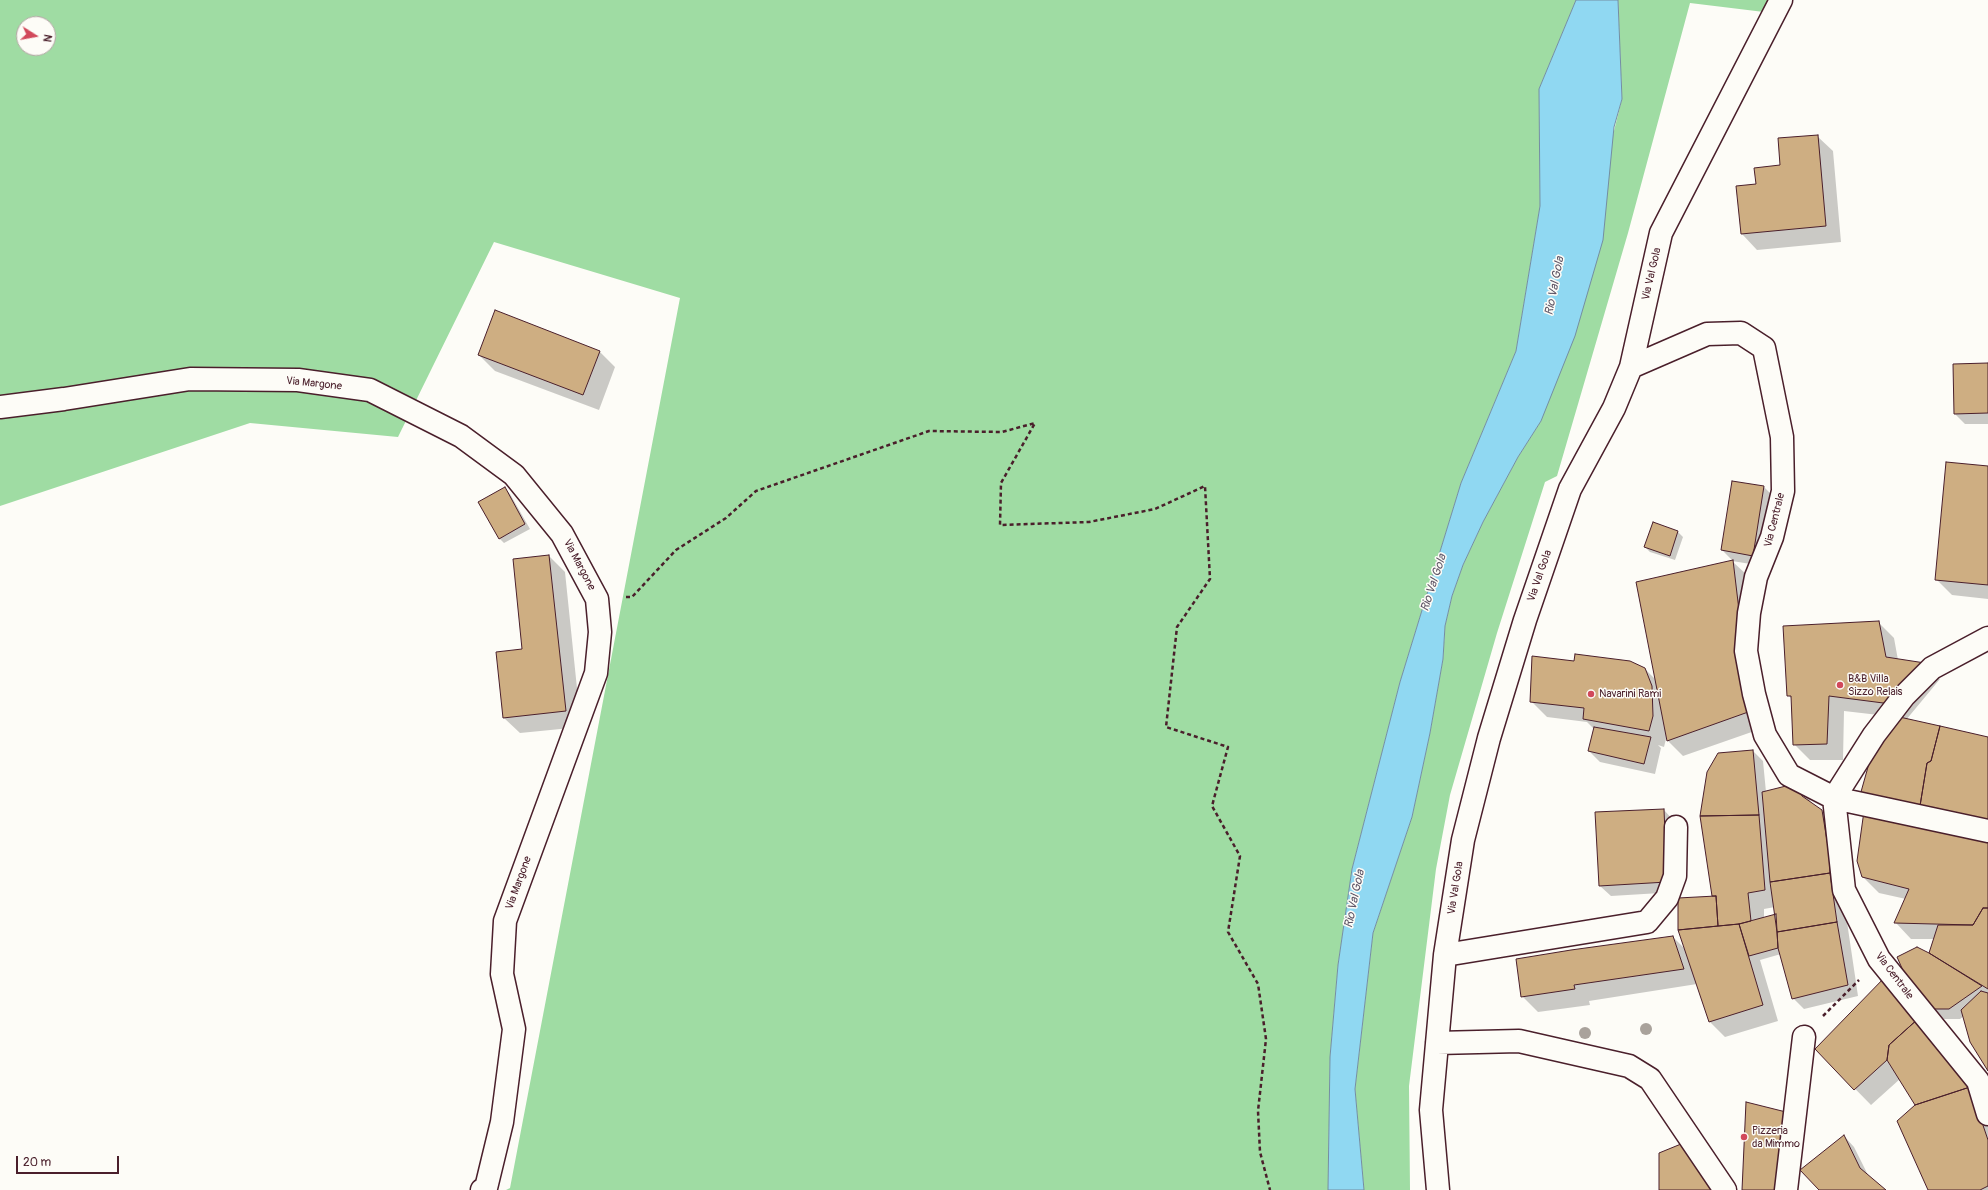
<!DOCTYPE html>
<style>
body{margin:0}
#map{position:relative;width:1988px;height:1190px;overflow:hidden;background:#fdfcf7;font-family:Pangolin,sans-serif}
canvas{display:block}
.north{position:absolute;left:16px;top:16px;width:40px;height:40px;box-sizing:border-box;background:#fdfcf7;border:1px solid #b5a4a5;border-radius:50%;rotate:101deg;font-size:11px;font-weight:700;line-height:16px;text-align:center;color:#4a1f2b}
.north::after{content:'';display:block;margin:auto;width:14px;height:18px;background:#d1495b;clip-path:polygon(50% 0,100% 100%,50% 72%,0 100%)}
.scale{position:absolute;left:16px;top:1156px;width:103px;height:18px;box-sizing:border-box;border:2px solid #4a1f2b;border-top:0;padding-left:5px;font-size:12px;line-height:14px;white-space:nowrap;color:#4a1f2b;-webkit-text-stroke:3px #fdfcf7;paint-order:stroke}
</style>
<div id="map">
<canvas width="1988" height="1190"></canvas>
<div class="north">N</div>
<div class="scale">20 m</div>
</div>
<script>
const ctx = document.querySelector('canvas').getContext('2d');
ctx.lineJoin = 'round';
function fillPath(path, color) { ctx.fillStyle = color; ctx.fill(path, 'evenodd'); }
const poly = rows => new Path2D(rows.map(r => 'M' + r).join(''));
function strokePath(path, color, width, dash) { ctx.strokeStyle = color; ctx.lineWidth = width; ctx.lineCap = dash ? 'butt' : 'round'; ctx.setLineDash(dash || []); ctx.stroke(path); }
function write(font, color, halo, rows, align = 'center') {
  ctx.font = font + ' Pangolin,sans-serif'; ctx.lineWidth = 3; ctx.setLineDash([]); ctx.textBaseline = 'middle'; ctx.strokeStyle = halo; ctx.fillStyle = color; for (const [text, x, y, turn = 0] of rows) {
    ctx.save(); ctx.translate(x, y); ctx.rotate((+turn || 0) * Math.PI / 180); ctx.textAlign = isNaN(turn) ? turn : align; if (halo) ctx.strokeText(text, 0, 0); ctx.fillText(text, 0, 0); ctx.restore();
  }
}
const green = poly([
 [0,0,1576,0,1539,89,1540,206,1516,351,1461,483,1400,682,1352,869,1338,965,1330,1057,1328,1190,506,1190,510,1188,680,298,494,242,398,437,250,423,0,506],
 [24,24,48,24,48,48,24,48],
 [1618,0,1768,0,1764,12,1690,3,1628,233,1557,476,1545,482,1497,633,1450,795,1436,869,1409,1086,1410,1190,1364,1190,1355,1089,1373,933,1412,817,1430,733,1443,659,1445,626,1452,596,1463,565,1483,522,1518,457,1541,421,1622,99]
]);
const water = poly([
 [1576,0,1618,0,1622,99,1614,127,1603,240,1575,336,1541,421,1518,457,1483,522,1463,565,1452,596,1445,626,1443,659,1430,733,1412,817,1373,933,1355,1089,1364,1190,1328,1190,1330,1057,1338,965,1352,869,1400,682,1461,483,1516,351,1540,206,1539,89,1576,0]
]);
const shadow = poly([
 [1817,136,1833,151,1841,242,1757,250,1742,234,1781,166],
 [600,352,615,367,599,410,495,371,479,355],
 [1988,364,1988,424,1965,424,1955,414],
 [1988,467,1988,599,1952,595,1936,579],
 [1733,482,1764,487,1775,498,1763,566,1732,561,1749,577,1766,727,1683,756,1666,739,1664,747,1658,745,1661,748,1655,774,1600,762,1589,751,1595,730,1587,722,1547,717,1531,701,1645,669,1656,680,1733,561,1722,550],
 [505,488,510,494,530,529,504,543,499,538],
 [1653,523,1678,532,1683,537,1675,560,1650,552,1645,547],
 [549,556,565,572,581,727,520,733,504,718],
 [1878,622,1894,638,1898,660,1924,664,1940,679,1906,720,1988,738,1988,1069,1964,1016,1960,1019,1944,1019,1933,1008,1930,955,1935,939,1911,939,1896,923,1906,899,1879,893,1863,877,1896,717,1844,711,1843,760,1810,760,1794,744,1792,699,1788,695],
 [1753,751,1763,761,1766,792,1797,784,1808,795,1811,803,1832,821,1858,996,1804,1009,1793,998,1781,954,1760,960,1778,1021,1725,1037,1710,1022,1697,984,1589,1001,1590,1005,1538,1012,1522,996,1673,937,1686,950,1679,930,1713,897,1701,816],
 [1775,907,1777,914,1764,918,1764,909],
 [1664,810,1674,821,1677,892,1611,896,1600,886],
 [1663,820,1665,820,1668,887],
 [1888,976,1988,1112,1988,1190,1929,1190,1917,1105,1900,1079,1871,1105,1816,1049],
 [1844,1136,1854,1147,1869,1177,1884,1190,1820,1190]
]);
const building = poly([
 [1818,135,1826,226,1741,234,1736,186,1756,184,1754,168,1780,165,1778,138,1818,135],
 [495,310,600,351,583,395,478,355,495,310],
 [1988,363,1988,413,1954,414,1953,364,1988,363],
 [1946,462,1988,466,1988,585,1935,580,1946,462],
 [1732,481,1764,486,1753,556,1721,550,1732,481],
 [505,487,525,524,499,539,478,502,505,487],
 [1653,522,1678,531,1670,556,1644,547,1653,522],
 [549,555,566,711,503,718,496,652,522,649,513,559,549,555],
 [1733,560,1751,711,1667,741,1636,582,1733,560],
 [1879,621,1886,657,1925,663,1891,704,1829,696,1827,744,1793,745,1791,696,1787,696,1783,626,1879,621],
 [1575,654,1630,661,1645,668,1652,686,1653,716,1649,731,1583,719,1584,708,1530,702,1532,656,1574,661,1575,654],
 [1895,716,1940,726,1931,761,1927,763,1919,812,1859,799,1875,742,1895,716],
 [1940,726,1988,737,1988,828,1919,812,1927,763,1931,761,1940,726],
 [1594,727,1651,737,1644,764,1588,751,1594,727],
 [1753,750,1759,815,1700,816,1707,772,1718,753,1753,750],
 [1798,783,1802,796,1822,810,1829,853,1830,873,1770,882,1762,792,1798,783],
 [1664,809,1667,882,1599,886,1595,812,1664,809],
 [1864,811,1988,841,1988,908,1983,908,1973,925,1894,923,1909,889,1862,877,1857,861,1864,811],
 [1759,815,1765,890,1748,893,1751,921,1739,924,1718,926,1716,896,1712,896,1700,816,1759,815],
 [1830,873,1837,922,1777,932,1770,882,1830,873],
 [1716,896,1718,926,1678,930,1678,898,1716,896],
 [1983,908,1988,908,1988,989,1929,953,1938,925,1973,925,1983,908],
 [1776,914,1778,948,1749,956,1739,924,1776,914],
 [1837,922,1848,985,1792,999,1778,948,1777,932,1837,922],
 [1739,924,1763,1005,1709,1022,1678,930,1739,924],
 [1673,936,1684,969,1574,985,1575,989,1521,997,1516,959,1571,950,1673,936],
 [1917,947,1929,953,1982,986,1949,1009,1932,1009,1909,984,1897,957,1917,947],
 [1888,974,1919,1018,1889,1045,1887,1060,1854,1090,1815,1049,1888,974],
 [1981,991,1988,993,1988,1071,1970,1042,1961,1010,1981,991],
 [1919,1018,1970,1087,1915,1105,1887,1060,1889,1045,1919,1018],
 [1970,1087,1988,1140,1988,1186,1980,1190,1928,1190,1897,1121,1915,1105,1970,1087],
 [1746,1102,1790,1113,1782,1190,1742,1190,1746,1102],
 [1844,1135,1860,1168,1886,1190,1819,1190,1800,1170,1844,1135],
 [1681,1144,1716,1190,1659,1190,1659,1153,1681,1144]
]);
const path = poly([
 [626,597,632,597,676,550,726,518,756,491,929,431,1002,432,1035,423,1001,483,1000,525,1089,522,1155,509,1205,486,1210,579,1177,627,1166,727,1228,747,1212,806,1240,856,1228,932,1258,984,1266,1039,1258,1111,1260,1152,1270,1190],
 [1823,1016,1859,980]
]);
const minor = poly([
 [1631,367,1707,334,1741,333,1764,348,1782,437,1783,491,1772,537,1756,577,1749,613,1746,651,1754,694,1765,735,1789,775,1834,798,1988,831],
 [0,407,64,399,190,379,298,380,370,390,461,436,514,475,562,534,597,599,600,632,596,673,505,921,502,974,514,1029,502,1122,486,1188,482,1190],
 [1988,638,1932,668,1904,696,1874,735,1834,798,1844,890,1879,959,1978,1081,1988,1114],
 [1445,955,1647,922,1667,898,1675,876,1676,827],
 [1437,1043,1519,1041,1629,1066,1650,1079,1725,1190],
 [1438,1190,1431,1110,1445,955,1463,840,1489,738,1525,620,1570,489,1614,408,1631,367,1661,233,1781,0],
 [1786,1190,1804,1037]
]);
const trees = [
 [1646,1029],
 [1585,1033]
];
const markers = [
 [1840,685,4,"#d1495b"],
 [1591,694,4,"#d1495b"],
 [1744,1137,4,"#d1495b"]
];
const streetNames = [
 ["Via Val Gola",1652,274,-77],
 ["Via Margone",314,384,6],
 ["Via Centrale",1775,520,-76],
 ["Via Margone",579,565,62],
 ["Via Val Gola",1540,576,-71],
 ["Via Margone",519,883,-70],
 ["Via Val Gola",1456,888,-81],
 ["Via Centrale",1894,976,53]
];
const poiNames = [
 ["B&B Villa",1848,679],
 ["Sizzo Relais",1848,692],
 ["Navarini Rami",1599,694],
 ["Pizzeria",1752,1131],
 ["da Mimmo",1752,1144]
];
const waterNames = [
 ["Rio Val Gola",1555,286,-79],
 ["Rio Val Gola",1434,583,-72],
 ["Rio Val Gola",1355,899,-78]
];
fillPath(green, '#9fdca3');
fillPath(water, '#90d8f2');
strokePath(water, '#748ea2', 1);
fillPath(shadow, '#0003');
fillPath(building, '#ceae82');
strokePath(building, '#4a1f2b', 1);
strokePath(minor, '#4a1f2b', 25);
strokePath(path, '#4a1f2b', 2.5, [4, 3]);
strokePath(minor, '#fdfcf7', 22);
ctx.fillStyle = '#a9a29b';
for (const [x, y] of trees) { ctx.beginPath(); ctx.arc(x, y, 6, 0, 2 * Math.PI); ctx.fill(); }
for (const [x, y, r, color] of markers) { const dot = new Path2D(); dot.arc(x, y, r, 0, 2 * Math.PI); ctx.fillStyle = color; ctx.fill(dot); strokePath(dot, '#fdfcf7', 1.5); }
write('11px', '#4a1f2b', '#fdfcf7', streetNames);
write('11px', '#4a1f2b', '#fdfcf7', poiNames, 'left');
write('italic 12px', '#5f5667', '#fdfcf7', waterNames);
</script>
